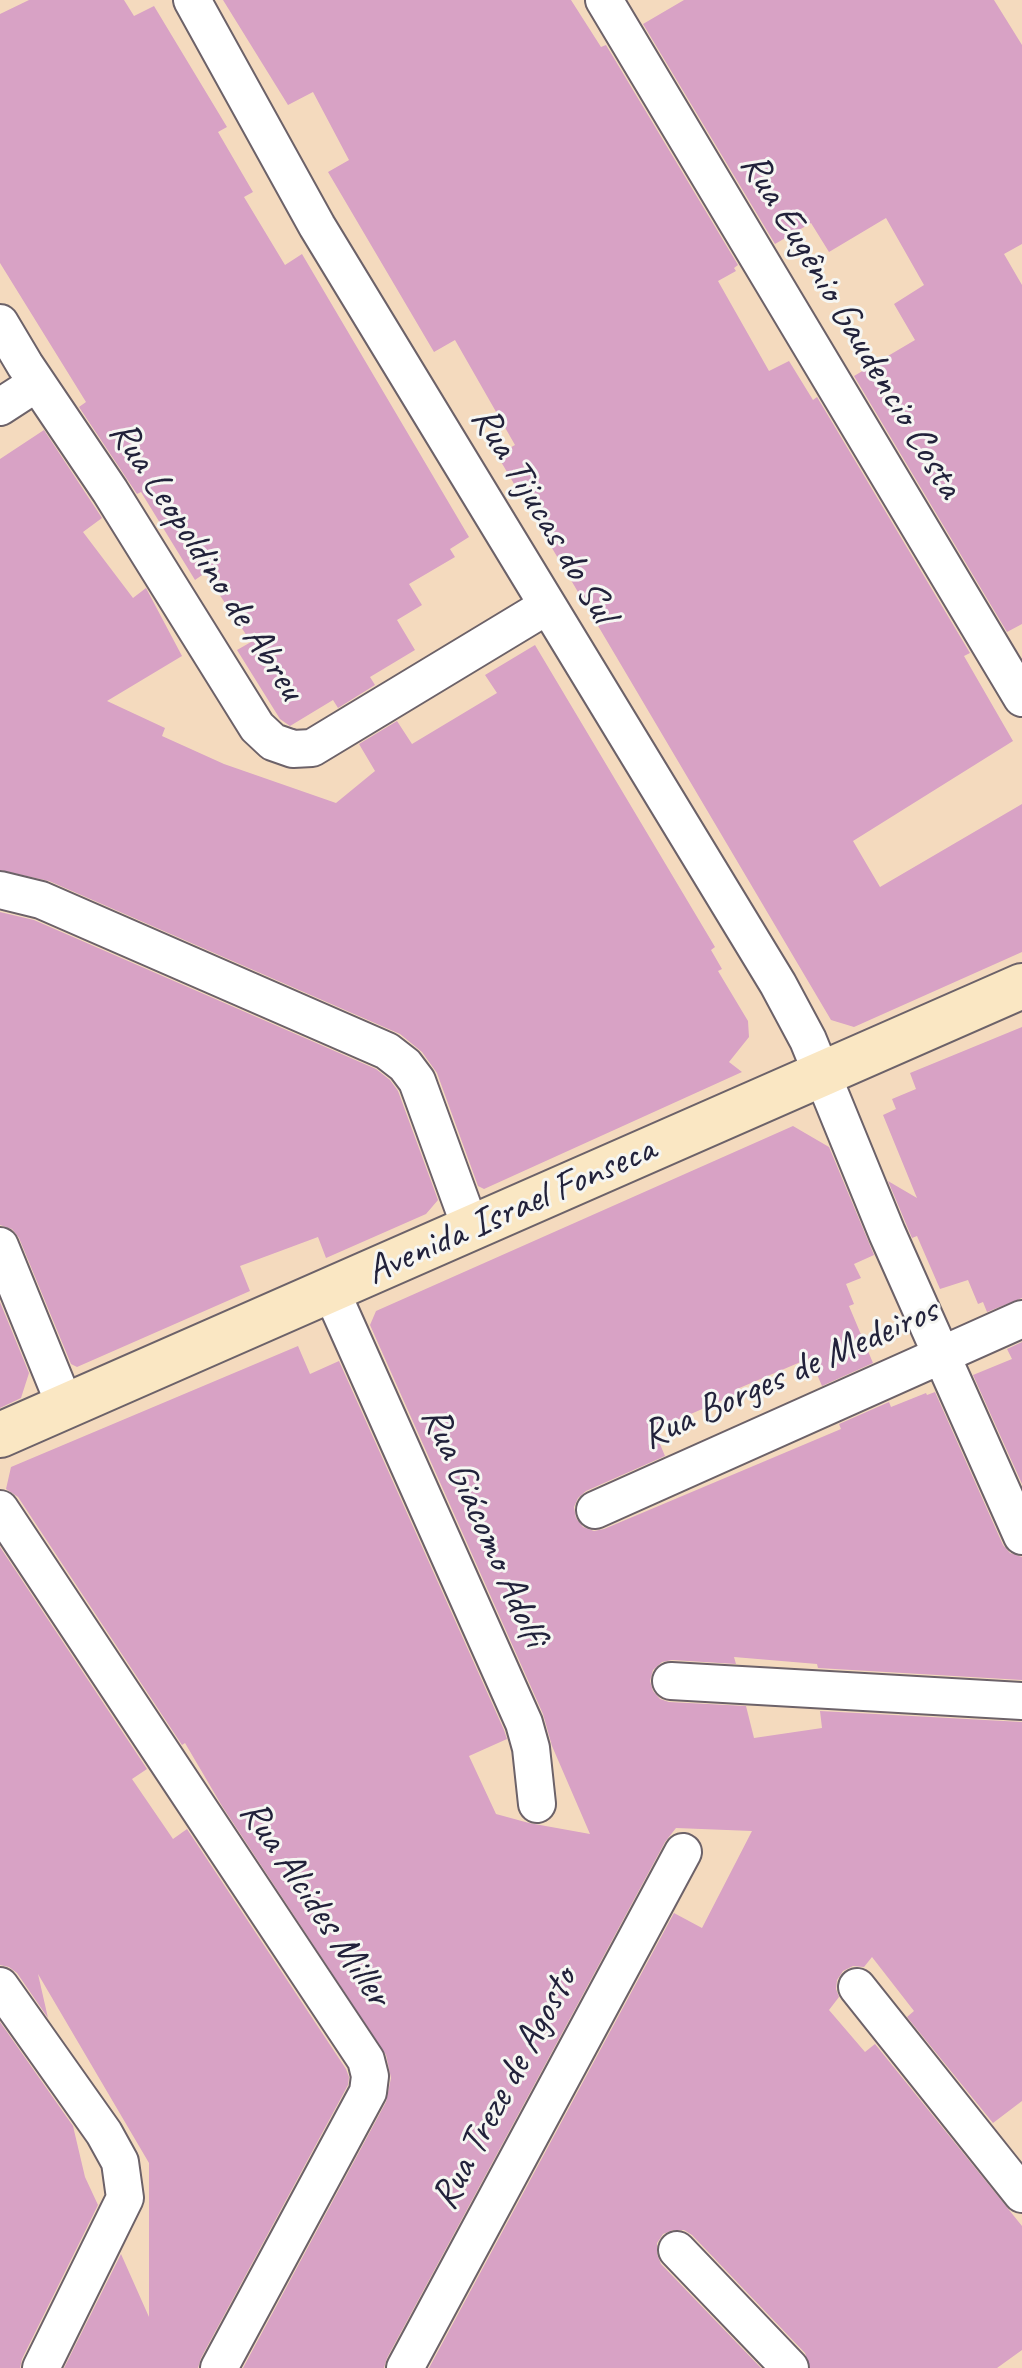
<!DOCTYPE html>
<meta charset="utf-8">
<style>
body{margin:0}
canvas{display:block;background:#f4dabe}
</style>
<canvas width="1022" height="2368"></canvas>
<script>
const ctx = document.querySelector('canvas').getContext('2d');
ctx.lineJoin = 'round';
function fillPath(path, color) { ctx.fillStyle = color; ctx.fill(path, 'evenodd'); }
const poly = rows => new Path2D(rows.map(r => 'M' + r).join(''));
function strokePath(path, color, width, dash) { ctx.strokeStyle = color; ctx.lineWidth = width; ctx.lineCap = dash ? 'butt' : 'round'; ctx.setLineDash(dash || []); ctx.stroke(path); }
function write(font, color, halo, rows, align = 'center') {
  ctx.font = font + ' Caveat,sans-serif'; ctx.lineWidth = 6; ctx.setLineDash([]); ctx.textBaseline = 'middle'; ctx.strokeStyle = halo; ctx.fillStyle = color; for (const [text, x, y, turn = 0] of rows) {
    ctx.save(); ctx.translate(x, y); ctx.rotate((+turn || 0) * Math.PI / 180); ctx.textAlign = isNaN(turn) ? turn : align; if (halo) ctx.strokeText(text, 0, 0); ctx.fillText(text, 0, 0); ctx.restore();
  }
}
const building = poly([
 [29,0,124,0,134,16,154,6,227,127,218,132,253,192,244,197,285,265,302,254,469,537,450,549,455,557,409,584,422,605,397,620,415,650,370,677,375,685,338,708,333,700,290,726,280,719,237,650,251,642,205,573,195,580,141,492,137,494,79,407,86,402,0,263,0,14],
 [223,0,571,0,601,47,606,45,738,265,734,268,736,271,718,281,769,371,789,361,813,400,817,397,970,653,964,656,1013,741,853,841,880,887,1022,804,1022,952,854,1027,831,1020,497,455,515,445,455,340,434,352,328,172,349,160,313,92,288,105],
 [684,0,994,0,1022,45,1022,244,1004,254,1022,285,1022,624,1007,632,854,376,915,340,894,304,924,285,886,218,829,252,811,223,775,244,643,24],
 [44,430,102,518,83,532,133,598,146,588,182,656,107,701,165,728,162,736,224,764,336,803,375,771,359,744,397,721,412,744,497,693,485,675,535,645,715,947,711,950,722,969,718,971,748,1021,749,1037,729,1062,742,1072,484,1189,478,1186,437,1073,422,1052,400,1034,49,881,0,870,0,459],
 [0,912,34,920,376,1069,390,1080,398,1091,438,1200,426,1214,326,1258,318,1237,240,1266,250,1291,77,1367,71,1364,19,1238,12,1229,0,1225],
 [1022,1027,1022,1298,987,1312,983,1302,978,1304,968,1280,940,1289,917,1236,912,1238,888,1181,917,1198,883,1115,896,1109,892,1099,916,1089,910,1073],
 [793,1126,829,1147,874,1255,854,1264,861,1278,846,1284,854,1304,849,1306,873,1363,822,1386,810,1358,737,1389,739,1393,654,1430,665,1456,586,1491,578,1498,574,1507,576,1518,583,1527,594,1531,604,1529,841,1429,839,1424,889,1402,891,1407,926,1393,927,1395,935,1392,1003,1545,1010,1553,1022,1557,1022,1680,818,1668,817,1664,734,1657,736,1664,672,1660,662,1662,653,1670,650,1681,653,1691,660,1699,669,1702,746,1706,754,1738,822,1728,820,1711,1022,1722,1022,2101,993,2123,907,2017,914,2011,872,1957,864,1967,853,1966,843,1971,837,1980,836,1989,839,1997,829,2010,865,2052,875,2044,1022,2226,1022,2350,997,2368,810,2368,805,2353,692,2235,684,2230,673,2230,663,2234,657,2243,657,2254,661,2264,761,2368,429,2368,674,1913,702,1928,752,1831,676,1828,665,1842,387,2358,384,2368,243,2368,386,2102,391,2078,386,2055,222,1806,185,1743,182,1745,18,1497,6,1489,11,1467,298,1346,310,1374,339,1361,504,1730,507,1739,469,1756,496,1814,529,1823,590,1834,552,1746,543,1714,370,1325,376,1311],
 [0,1302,29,1373,21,1398,0,1408],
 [1022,1342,1022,1484,973,1375,1012,1359,1007,1349],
 [0,1547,147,1769,132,1779,173,1839,187,1829,346,2069,349,2077,348,2085,201,2358,198,2368,64,2368,121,2254,149,2317,149,2163,38,1974,48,2018,17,1973,9,1967,0,1965],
 [0,2022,73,2126,85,2177,98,2205,22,2359,20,2368,0,2368]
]);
const street = poly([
 [192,0,317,226,778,984,808,1040,887,1233,1022,1536],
 [604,0,1022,698],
 [0,323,25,365,110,491,257,727,273,742,293,749,312,748,547,606],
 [0,407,37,383],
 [0,890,41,900,387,1051,405,1065,417,1081,471,1229],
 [0,1246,66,1408],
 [331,1291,524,1723,531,1748,537,1804],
 [0,1509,366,2060,370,2076,368,2092,219,2368],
 [595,1510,1022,1319],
 [671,1681,1022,1701],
 [0,1986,104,2133,120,2162,125,2198,41,2368],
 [857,1987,1022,2194],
 [677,2250,790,2368],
 [405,2368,683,1852]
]);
const secondary = poly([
 [0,1435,1022,986]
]);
const streetNames = [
 ["Rua Eugênio Gaudencio Costa",851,326,59],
 ["Rua Tijucas do Sul",543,515,59],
 ["Rua Leopoldino de Abreu",206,561,57],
 ["Avenida Israel Fonseca",511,1211,-24],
 ["Rua Borges de Medeiros",790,1374,-24],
 ["Rua Giácomo Adolfi",484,1527,66],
 ["Rua Alcides Miller",315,1904,56],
 ["Rua Treze de Agosto",505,2089,-62]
];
fillPath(building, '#d8a2c5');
strokePath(street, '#6c6269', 40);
strokePath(secondary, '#6c6269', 48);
strokePath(street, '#fff', 36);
strokePath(secondary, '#fae7c3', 44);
write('40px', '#22223b', '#f6f6f2', streetNames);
</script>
